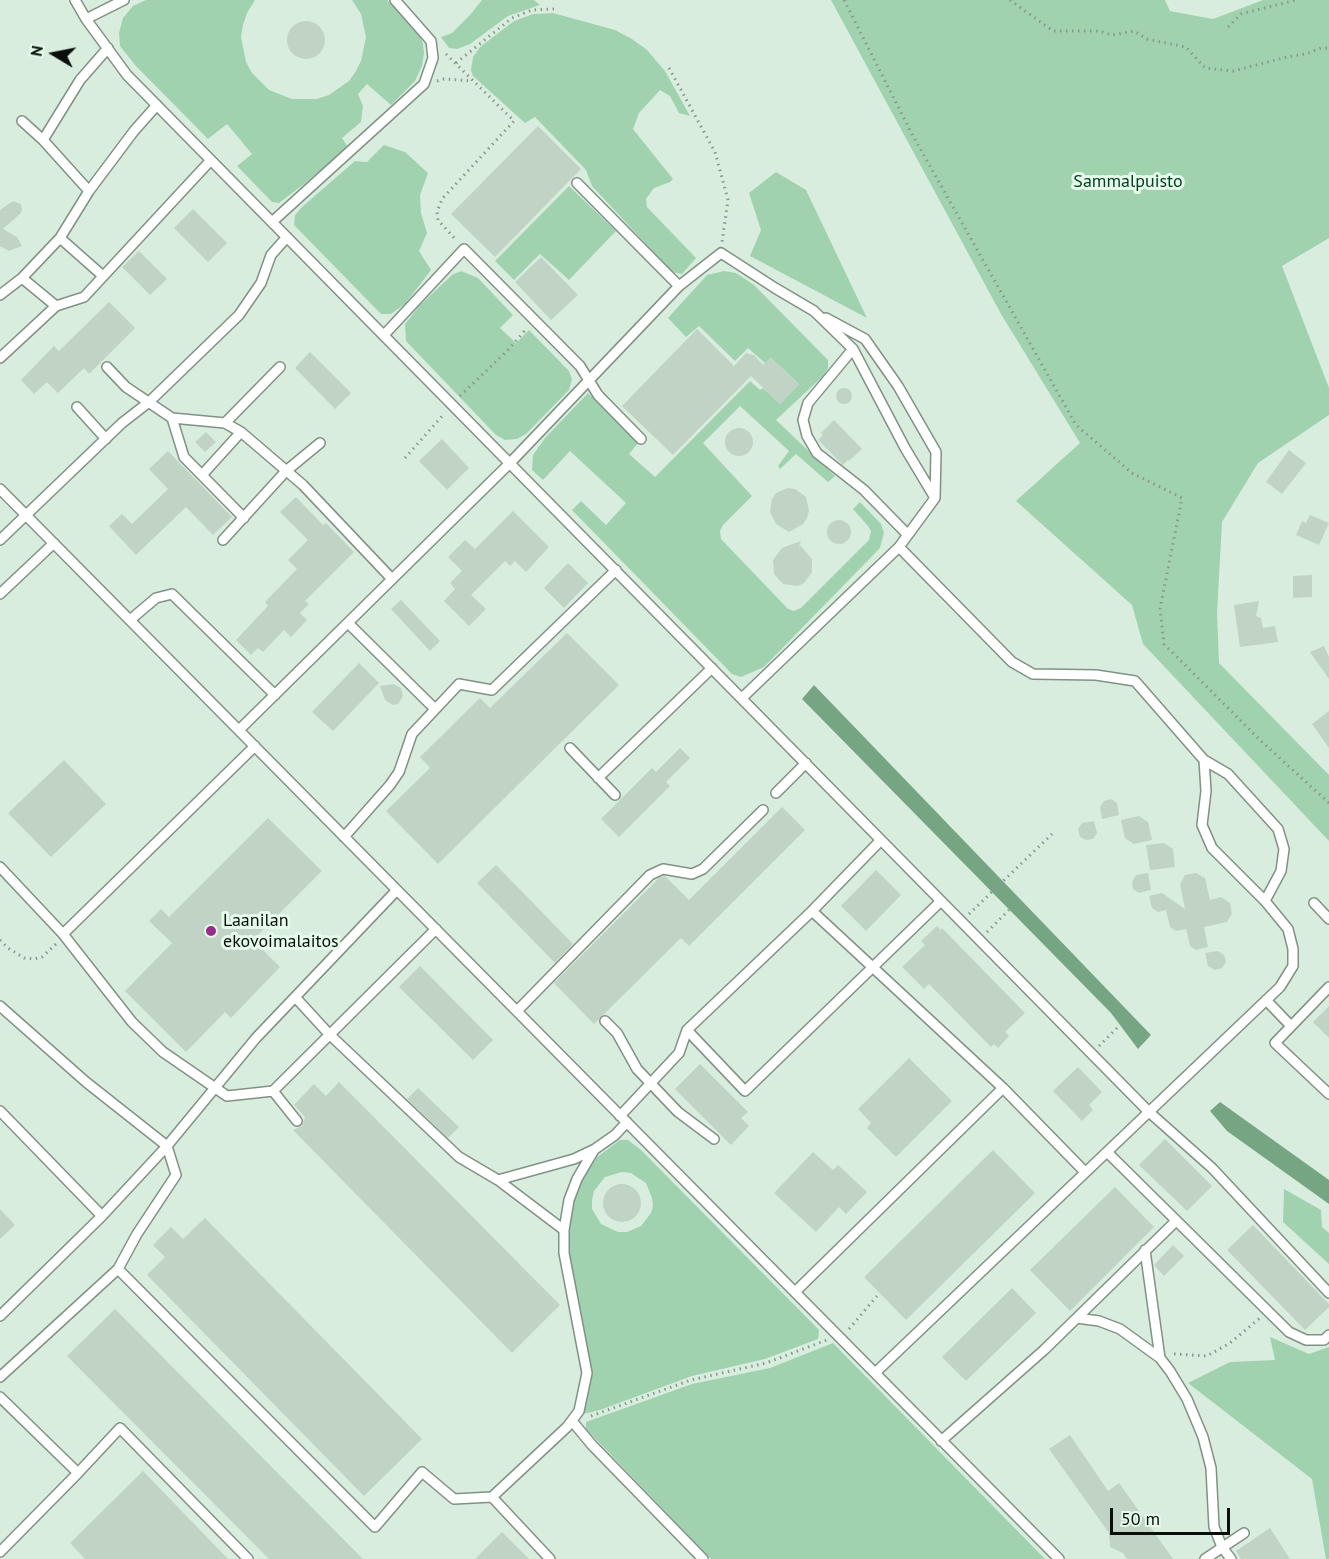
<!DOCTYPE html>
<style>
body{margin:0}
#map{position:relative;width:1329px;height:1559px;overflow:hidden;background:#d9edde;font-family:"PT Sans",sans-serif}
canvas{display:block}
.north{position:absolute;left:24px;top:24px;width:60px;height:60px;-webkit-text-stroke:4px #e6faeb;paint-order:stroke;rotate:280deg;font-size:16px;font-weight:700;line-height:24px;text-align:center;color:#09100b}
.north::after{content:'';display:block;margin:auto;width:21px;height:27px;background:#09100b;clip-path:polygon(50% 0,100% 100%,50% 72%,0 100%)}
.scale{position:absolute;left:1110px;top:1508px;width:120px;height:27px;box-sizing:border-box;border:3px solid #09100b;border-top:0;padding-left:8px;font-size:18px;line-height:21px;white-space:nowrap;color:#09100b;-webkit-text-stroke:4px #e6faeb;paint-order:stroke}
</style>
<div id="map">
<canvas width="1329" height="1559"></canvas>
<div class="north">N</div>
<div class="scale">50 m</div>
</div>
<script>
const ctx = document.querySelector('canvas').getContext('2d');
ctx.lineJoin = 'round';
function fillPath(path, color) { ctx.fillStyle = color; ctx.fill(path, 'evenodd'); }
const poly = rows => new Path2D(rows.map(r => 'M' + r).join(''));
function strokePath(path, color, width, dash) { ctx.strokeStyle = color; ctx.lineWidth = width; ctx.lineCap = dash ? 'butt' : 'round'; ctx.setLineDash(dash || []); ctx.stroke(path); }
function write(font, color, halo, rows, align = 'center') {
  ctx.font = font + ' "PT Sans",sans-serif'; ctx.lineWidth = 6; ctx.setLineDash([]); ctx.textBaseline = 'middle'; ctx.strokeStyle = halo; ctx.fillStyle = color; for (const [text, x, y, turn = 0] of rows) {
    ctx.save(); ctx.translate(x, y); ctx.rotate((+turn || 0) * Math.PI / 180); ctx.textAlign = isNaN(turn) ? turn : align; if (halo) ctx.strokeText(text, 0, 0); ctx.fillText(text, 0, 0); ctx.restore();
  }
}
const green = poly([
 [146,0,255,0,247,13,243,25,241,37,246,62,252,73,269,90,292,99,317,99,329,95,349,81,356,71,361,61,366,37,361,14,352,0,387,0,420,35,423,44,424,53,422,66,415,81,391,105,367,84,358,94,363,106,361,122,342,138,348,147,304,184,279,203,272,202,237,166,252,154,227,124,208,139,135,65,120,46,119,33,123,18,133,6],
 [482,0,534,0,540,5,508,16,470,44,457,49,449,48,441,37,452,33,469,16],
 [831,0,1165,0,1170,11,1213,19,1263,0,1329,0,1329,238,1282,266,1329,388,1329,415,1258,463,1222,522,1217,613,1219,663,1329,775,1329,841,1143,644,1132,605,1016,501,1080,443,1001,314],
 [553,13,615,30,632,39,647,50,665,71,690,116,679,113,670,96,660,90,639,113,633,129,673,179,670,182,654,188,646,199,647,207,696,258,682,274,672,272,592,186,586,170,535,117,525,123,473,76,471,70,473,57,480,47,514,21,533,14],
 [384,145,405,152,428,173,420,195,421,213,427,233,419,251,431,270,405,304,391,314,381,314,294,225,295,215,302,207,355,161,367,162],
 [776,172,806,190,867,318,750,256,761,230,749,193],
 [569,186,616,231,569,280,540,254,514,280,495,261],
 [461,271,478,278,513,315,500,328,516,343,529,330,569,371,572,379,569,390,526,434,517,439,505,440,496,435,406,341,405,324,420,305,452,275],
 [724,271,736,273,754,285,828,360,828,368,823,376,776,420,835,476,828,482,796,454,780,469,778,466,789,451,740,406,703,443,752,496,723,525,720,531,721,539,788,609,794,611,801,608,869,540,871,531,868,526,853,509,860,502,881,524,884,533,880,548,764,667,741,677,732,674,572,510,581,501,606,525,626,503,570,451,543,480,532,470,533,455,545,438,588,393,639,442,629,454,655,477,750,381,760,390,763,388,780,404,799,384,771,358,765,363,748,348,735,361,699,326,686,337,668,318,707,275],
 [620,1140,628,1140,641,1150,819,1330,818,1339,765,1359,692,1376,600,1410,583,1414,592,1372,573,1281,569,1256,568,1230,573,1202,582,1179,597,1157],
 [622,1172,631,1173,646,1183,652,1198,653,1206,651,1213,641,1226,627,1232,618,1232,601,1224,592,1209,592,1200,594,1191,605,1177],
 [1284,1189,1321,1210,1322,1227,1329,1233,1329,1264,1283,1222],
 [1270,1337,1309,1354,1329,1347,1329,1559,1326,1559,1312,1479,1188,1383,1230,1362,1275,1360],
 [833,1343,1045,1559,711,1559,586,1429,586,1422,692,1384,770,1368]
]);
const water = poly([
 [814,685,1151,1035,1138,1049,1111,1013,802,699],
 [1220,1102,1329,1180,1329,1204,1227,1131,1210,1111]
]);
const building = poly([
 '287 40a19 19 0 1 1 38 0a19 19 0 1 1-38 0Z',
 [538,126,581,169,495,257,451,214],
 [13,201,21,204,22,209,21,213,3,229,17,237,22,246,9,251,0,246,0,210],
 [193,209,227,243,208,262,174,228],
 [139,251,167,279,150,295,122,267],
 [541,257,578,295,551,320,515,282],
 [109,302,135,328,89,374,84,368,58,393,47,382,34,394,21,380,54,346,59,351],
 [697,329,734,366,746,353,754,355,763,365,771,358,799,384,780,404,751,376,673,455,622,406],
 [310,352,351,393,335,409,295,368],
 '836 396a8 8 0 1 1 16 0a8 8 0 1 1-16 0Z',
 [834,420,862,449,849,461,848,460,843,465,818,440,823,435,821,433],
 '725 442a14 14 0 1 1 28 0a14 14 0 1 1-28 0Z',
 [206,432,216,442,205,452,195,442],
 [442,439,469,468,447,490,419,461],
 [1289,450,1306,463,1282,494,1266,482],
 [168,451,232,517,213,535,186,507,136,555,109,526,122,514,132,524,168,489,149,469],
 [788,488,795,489,806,497,809,511,807,518,803,524,789,532,776,524,770,512,772,499,776,493],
 [296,497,323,525,326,523,354,552,305,601,309,604,300,613,307,620,291,637,284,630,263,652,258,648,251,655,236,640,268,606,265,602,297,569,288,560,308,540,280,512],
 [513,511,549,547,526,572,515,561,510,566,505,561,471,595,486,609,469,626,444,601,455,589,450,583,462,571,448,557,465,540,475,549],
 [1310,515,1329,523,1319,545,1296,535,1302,521,1306,523],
 '827 532a12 12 0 1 1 24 0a12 12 0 1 1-24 0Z',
 [801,541,799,547,801,546,812,559,812,572,804,583,798,586,783,584,774,574,773,560,782,548],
 [568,563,588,583,564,608,544,588],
 [1312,575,1312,597,1293,598,1293,576],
 [401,600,440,641,430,651,391,609],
 [1259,601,1256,616,1261,618,1263,628,1275,626,1278,642,1240,647,1234,605],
 [567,633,619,685,438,864,386,811,430,768,420,757,480,698,490,708],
 [1324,646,1329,657,1329,679,1310,652],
 [359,663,379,683,333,731,312,712],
 [394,684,401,688,403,696,398,704,393,705,385,700,380,686],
 [1329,711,1329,748,1312,724],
 [680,748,690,758,666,782,670,786,619,837,601,819,652,768,656,772],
 [64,760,106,804,51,857,8,813],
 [1111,799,1117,803,1119,815,1102,819,1100,807,1104,801],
 [782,807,805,830,689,946,681,938,594,1024,554,983,659,878,665,876,689,900],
 [1139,816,1148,822,1152,840,1134,844,1125,838,1121,820],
 [268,818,322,871,253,940,280,967,231,1018,225,1012,186,1052,125,991,172,943,149,921,161,909,169,917],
 [1094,821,1097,833,1093,839,1086,840,1080,837,1078,829,1082,823],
 [1164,843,1173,849,1175,867,1150,870,1146,845],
 [496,865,573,944,555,963,477,883],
 [876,870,901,895,866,931,841,906],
 [1148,873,1151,890,1139,893,1133,889,1132,882,1136,875],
 [1196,873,1205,878,1210,900,1221,897,1230,903,1232,914,1227,922,1204,927,1208,947,1196,950,1190,946,1186,929,1176,931,1170,927,1166,910,1158,912,1152,908,1149,896,1162,893,1185,909,1180,884,1185,875],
 [937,926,941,930,942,928,1025,1013,1005,1032,1009,1036,998,1048,994,1044,991,1047,929,984,924,989,902,967,925,945,921,941],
 [1218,951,1224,955,1226,962,1222,968,1215,970,1208,966,1205,953],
 [420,966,493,1040,473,1060,399,987],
 [1329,1006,1329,1038,1313,1022],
 [909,1058,952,1101,896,1157,867,1128,871,1123,858,1109],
 [700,1064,748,1112,741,1118,749,1126,731,1145,675,1089],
 [1078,1067,1102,1092,1089,1105,1093,1110,1082,1121,1053,1091],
 [339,1082,560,1305,512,1353,293,1130,302,1126,305,1117,294,1105,314,1084,326,1096],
 [418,1088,459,1127,448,1138,407,1099],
 [1165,1139,1212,1186,1187,1211,1139,1165],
 [993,1150,1035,1193,906,1320,864,1277],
 [813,1152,833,1170,838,1165,867,1192,846,1214,839,1207,816,1232,774,1193],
 '603 1203a19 19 0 1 1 38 0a19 19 0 1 1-38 0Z',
 [1115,1187,1154,1227,1070,1311,1030,1270],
 [0,1209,15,1225,0,1239],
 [205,1218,422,1439,364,1496,147,1275,165,1257,153,1245,171,1227,183,1239],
 [1253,1225,1329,1304,1329,1307,1305,1330,1227,1250],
 [1173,1245,1184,1256,1164,1276,1154,1265],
 [1012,1288,1036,1313,966,1381,942,1357],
 [115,1309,363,1559,269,1559,67,1356],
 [1070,1435,1108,1491,1119,1483,1173,1559,1127,1559,1123,1553,1110,1547,1109,1533,1049,1449],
 [143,1471,228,1559,85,1559,70,1543],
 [1270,1528,1290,1559,1241,1559,1236,1551],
 [502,1532,529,1559,475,1559]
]);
const path = poly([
 [844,0,913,136,1076,425,1132,473,1182,498,1160,609,1164,644,1261,741,1329,803],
 [1010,0,1053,31,1099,31,1112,35,1134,31,1147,39,1186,47,1205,68,1233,71,1287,57,1306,54,1321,48,1329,48],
 [1228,27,1241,14,1296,0],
 [446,54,514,121,442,199,437,212,438,220,457,241],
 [456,63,512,18,532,10,554,9],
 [669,68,715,152,728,200,722,242],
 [437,81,444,79,472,81],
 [460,396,508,350,527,328],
 [405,458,444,414],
 [969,914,1052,834],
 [987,932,1009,910],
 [0,940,8,948,24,958,34,959,42,957,57,943],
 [1099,1046,1118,1027],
 [849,1329,877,1296],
 [1174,1354,1207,1356,1230,1343,1260,1318],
 [591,1416,691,1380,766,1363,827,1340]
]);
const lane = poly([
 [75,0,86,19,127,75,1149,1112,1212,1168,1329,1293],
 [86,19,124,0],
 [22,121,43,140,89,191],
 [43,140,80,80,108,48],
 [577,183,679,286],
 [272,222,424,84,433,58,431,41,395,0],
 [60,238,103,276],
 [22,278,56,306],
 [0,295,22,278,60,238,89,191,134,131,157,105],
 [384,335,464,249,580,366,598,395,641,439],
 [853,349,808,403,803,420,807,436,817,453,864,490,908,535],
 [0,358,56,306,84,297,211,160],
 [107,367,126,387,172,418,225,423,241,432,303,485,392,579],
 [77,407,106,439],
 [172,418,184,457,244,518],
 [225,423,280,367],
 [202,475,241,432],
 [0,489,1059,1559],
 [0,540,122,423,149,402,239,315,261,283,271,255,287,237],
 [223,540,286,471,320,443],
 [0,594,54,543],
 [130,620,156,598,172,594,275,695],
 [348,623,435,709],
 [742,698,899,547,935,498,936,452,898,386,865,339,826,318],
 [239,730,510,463,679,286,721,253,775,288,814,311,853,349,905,448,935,498],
 [570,748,615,795],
 [1204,760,1228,774,1278,829,1284,849,1281,871,1265,901],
 [598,778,712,668],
 [776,793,806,763],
 [344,837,390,785,399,772,412,734,459,684,492,690,616,570],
 [881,840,812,911,1003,1088,1085,1172],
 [0,867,63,934,255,746],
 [1314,903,1329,919],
 [812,911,687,1030,745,1091,941,901],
 [63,934,132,1022,163,1052,227,1096,273,1091,436,929],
 [1329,987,1275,1043,1329,1094],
 [296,998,329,1034,459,1157,498,1180,574,1159,595,1149,615,1135,627,1122],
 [1266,1000,1291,1026],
 [0,1006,86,1082,167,1146,256,1038,397,890],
 [517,1011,650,875,663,869,692,874,703,869,763,810],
 [605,1021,617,1033,637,1069,678,1112,714,1139],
 [273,1091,297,1121],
 [0,1111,102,1216,0,1316],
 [620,1116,679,1053,687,1030],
 [1107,1152,1289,1332,1306,1340,1324,1340,1329,1335],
 [498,1180,564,1230],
 [102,1216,167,1146],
 [1145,1250,1160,1358],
 [118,1269,375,1527,422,1472,454,1499,492,1497,550,1559],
 [795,1292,1003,1088],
 [1077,1318,1099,1321,1120,1329,1160,1358,1170,1371,1187,1399,1203,1437,1211,1468,1214,1527,1222,1547,1231,1559],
 [875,1373,1280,987,1293,966,1293,949,1288,929,1265,901,1212,848,1202,825,1206,791,1204,760,1135,681,1096,675,1033,674,1012,662,899,547],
 [0,1377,118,1269,137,1234,176,1175,167,1146],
 [0,1397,78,1473,120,1428,248,1559],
 [572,1421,592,1445,703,1559],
 [941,1441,1044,1350,1176,1221],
 [492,1497,567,1427,579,1411,587,1373,564,1253,564,1230,569,1200,577,1179,594,1150],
 [0,1552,78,1473],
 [1205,1559,1244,1533]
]);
const markers = [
 [211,931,6,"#992b8b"]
];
const parkNames = [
 ["Sammalpuisto",1128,182]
];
const poiNames = [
 ["Laanilan",223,921],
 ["ekovoimalaitos",223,942]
];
fillPath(green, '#a1d2af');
fillPath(water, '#75a583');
fillPath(building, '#c0d3c5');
strokePath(lane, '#809284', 12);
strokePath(path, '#89988d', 3, [1.5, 4.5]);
strokePath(lane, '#fff', 9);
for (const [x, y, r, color] of markers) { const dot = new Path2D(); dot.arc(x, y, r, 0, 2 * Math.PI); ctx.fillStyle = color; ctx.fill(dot); strokePath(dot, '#e6faeb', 2); }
write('18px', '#024020', '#e6faeb', parkNames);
write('18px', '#09100b', '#e6faeb', poiNames, 'left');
</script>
